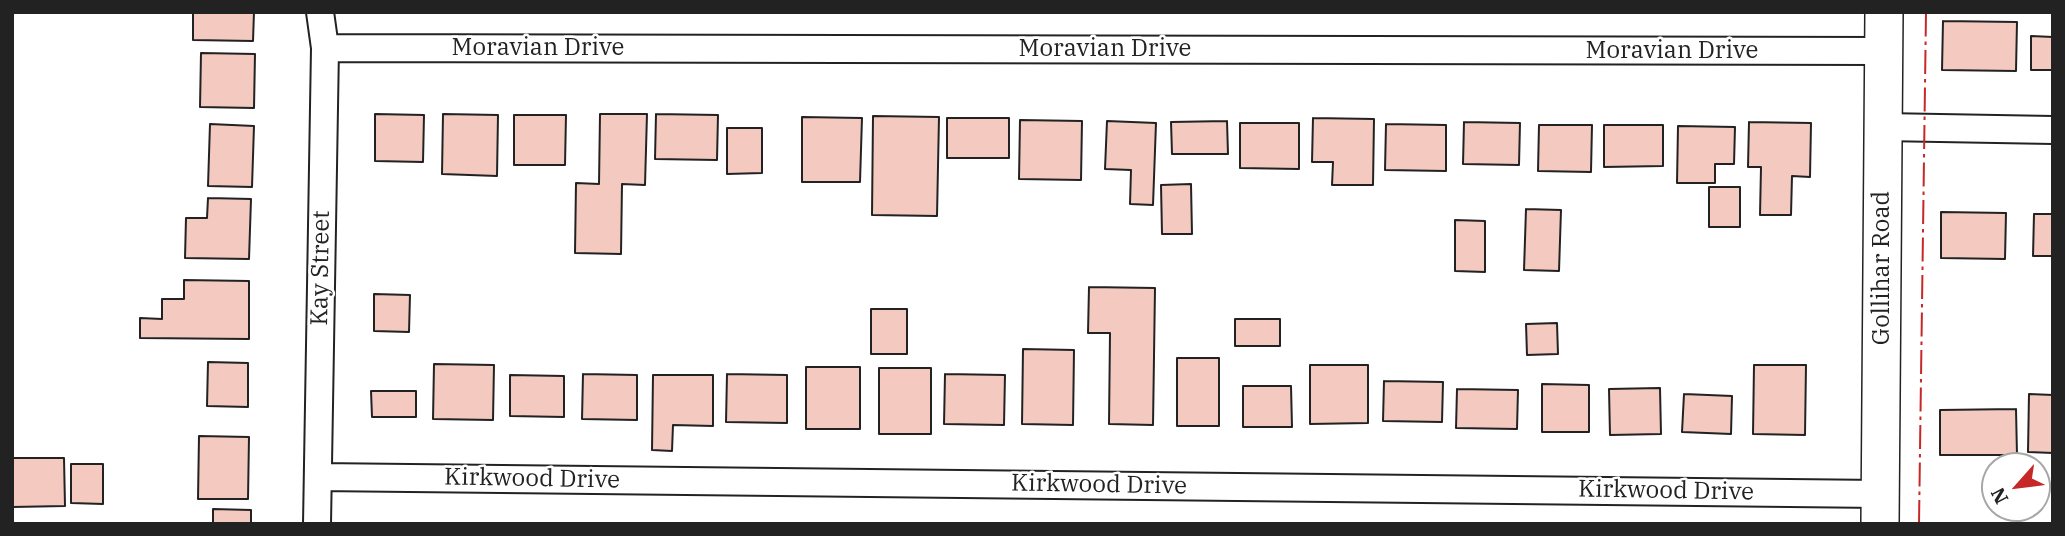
<!DOCTYPE html>
<style>
body{margin:0}
#map{position:relative;width:2065px;height:536px;overflow:hidden;background:#fff;font-family:"IBM Plex Serif",serif}
canvas{display:block}
.frame{position:absolute;inset:0;border:14px solid #222;pointer-events:none}
.north{position:absolute;left:1981px;top:452px;width:70px;height:70px;box-sizing:border-box;background:#fff;border:2px solid #a7a7a7;border-radius:50%;rotate:242deg;font-size:19px;font-weight:700;line-height:28px;text-align:center;color:#222}
.north::after{content:'';display:block;margin:auto;width:24px;height:32px;background:#c62828;clip-path:polygon(50% 0,100% 100%,50% 72%,0 100%)}
</style>
<div id="map">
<canvas width="2065" height="536"></canvas>
<div class="frame"></div>
<div class="north">N</div>
</div>
<script>
const ctx = document.querySelector('canvas').getContext('2d');
ctx.lineJoin = 'round';
function fillPath(path, color) { ctx.fillStyle = color; ctx.fill(path, 'evenodd'); }
const poly = rows => new Path2D(rows.map(r => 'M' + r).join(''));
function strokePath(path, color, width, dash) { ctx.strokeStyle = color; ctx.lineWidth = width; ctx.lineCap = dash ? 'butt' : 'round'; ctx.setLineDash(dash || []); ctx.stroke(path); }
function write(font, color, halo, rows, align = 'center') {
  ctx.font = font + ' "IBM Plex Serif",serif'; ctx.lineWidth = 5; ctx.setLineDash([]); ctx.textBaseline = 'middle'; ctx.strokeStyle = halo; ctx.fillStyle = color; for (const [text, x, y, turn = 0] of rows) {
    ctx.save(); ctx.translate(x, y); ctx.rotate((+turn || 0) * Math.PI / 180); ctx.textAlign = isNaN(turn) ? turn : align; if (halo) ctx.strokeText(text, 0, 0); ctx.fillText(text, 0, 0); ctx.restore();
  }
}
const building = poly([
 [193,12,254,12,253,41,193,40,193,12],
 [1943,21,2017,22,2016,71,1942,70,1943,21],
 [2031,36,2053,37,2053,70,2031,70,2031,36],
 [201,53,255,54,254,108,200,107,201,53],
 [375,114,424,115,423,162,375,161,375,114],
 [443,114,498,115,497,176,442,174,443,114],
 [600,114,647,114,645,185,622,184,621,254,575,253,576,183,599,184,600,114],
 [656,114,718,115,717,160,655,159,656,114],
 [514,115,566,115,565,165,514,165,514,115],
 [873,116,939,117,937,216,872,215,873,116],
 [802,117,862,118,860,182,802,182,802,117],
 [947,118,1009,118,1009,158,947,158,947,118],
 [1313,118,1374,119,1373,185,1332,185,1333,162,1312,162,1313,118],
 [1020,120,1082,121,1081,180,1019,179,1020,120],
 [1107,121,1156,123,1153,205,1130,204,1131,170,1105,169,1107,121],
 [1227,121,1228,154,1172,154,1171,122,1227,121],
 [1464,122,1520,123,1519,165,1463,164,1464,122],
 [1749,122,1811,123,1810,177,1792,176,1791,215,1760,215,1761,167,1748,167,1749,122],
 [1240,123,1299,123,1299,169,1240,168,1240,123],
 [210,124,254,126,252,187,208,186,210,124],
 [1386,124,1446,125,1446,171,1385,170,1386,124],
 [1539,125,1592,125,1591,172,1538,171,1539,125],
 [1604,125,1663,125,1663,166,1604,167,1604,125],
 [1678,126,1735,127,1734,164,1715,164,1715,183,1677,183,1678,126],
 [727,128,762,128,762,173,727,174,727,128],
 [1191,184,1192,234,1162,234,1161,185,1191,184],
 [1709,187,1740,187,1740,227,1709,227,1709,187],
 [208,198,251,199,249,259,185,258,186,218,207,218,208,198],
 [1526,209,1561,210,1559,271,1524,270,1526,209],
 [1941,212,2006,213,2005,259,1941,258,1941,212],
 [2034,214,2053,214,2053,256,2033,256,2034,214],
 [1455,220,1485,221,1485,272,1455,271,1455,220],
 [184,280,249,281,249,339,140,338,140,318,162,319,162,299,184,299,184,280],
 [1089,287,1155,288,1153,425,1109,424,1110,333,1088,333,1089,287],
 [374,294,410,295,409,332,374,331,374,294],
 [871,309,907,309,907,354,871,354,871,309],
 [1235,319,1280,319,1280,346,1235,346,1235,319],
 [1557,323,1558,354,1527,355,1526,324,1557,323],
 [1023,349,1074,350,1073,425,1022,424,1023,349],
 [1177,358,1219,358,1219,426,1177,426,1177,358],
 [208,362,248,363,248,407,207,406,208,362],
 [434,364,494,365,493,420,433,419,434,364],
 [1310,365,1368,365,1368,423,1310,424,1310,365],
 [1754,365,1806,365,1805,435,1753,434,1754,365],
 [806,367,860,367,860,429,806,429,806,367],
 [879,368,931,368,931,434,879,434,879,368],
 [583,374,637,375,637,420,582,419,583,374],
 [727,374,787,375,787,423,726,422,727,374],
 [945,374,1005,375,1004,425,944,424,945,374],
 [510,375,564,376,564,417,510,416,510,375],
 [653,375,713,375,713,426,673,425,672,451,652,450,653,375],
 [1384,381,1443,382,1442,422,1383,421,1384,381],
 [1542,384,1589,385,1589,432,1542,432,1542,384],
 [1243,386,1291,386,1292,427,1243,427,1243,386],
 [1660,388,1661,434,1610,435,1609,389,1660,388],
 [1457,389,1518,390,1517,429,1456,428,1457,389],
 [371,391,416,391,416,417,372,417,371,391],
 [1684,394,1732,396,1731,434,1682,432,1684,394],
 [2029,394,2053,395,2053,453,2028,452,2029,394],
 [2016,409,2017,455,1940,455,1940,410,2016,409],
 [199,436,249,437,248,499,198,499,199,436],
 [12,458,64,458,65,506,12,507,12,458],
 [71,464,103,464,103,504,71,503,71,464],
 [213,509,251,510,251,524,213,524,213,509]
]);
const minor = poly([
 [325,48,1884,51],
 [1883,127,2053,130],
 [318,477,1881,494],
 [317,524,325,48,320,12]
]);
const secondary = poly([
 [1880,524,1884,12]
]);
const power = poly([
 [1919,524,1926,12]
]);
const streetNames = [
 ["Moravian Drive",538,48],
 ["Moravian Drive",1105,49],
 ["Moravian Drive",1672,51],
 ["Kay Street",321,268,-89],
 ["Gollihar Road",1882,268,-90],
 ["Kirkwood Drive",532,479,1],
 ["Kirkwood Drive",1099,485,1],
 ["Kirkwood Drive",1666,491,1]
];
fillPath(building, '#f3c9c0');
strokePath(building, '#222', 2);
strokePath(minor, '#222', 30);
strokePath(secondary, '#222', 40);
strokePath(minor, '#fff', 26);
strokePath(secondary, '#fff', 37);
strokePath(power, '#c62828', 2, [24, 5, 3.5, 5]);
write('24px', '#222', '#fff', streetNames);
</script>
